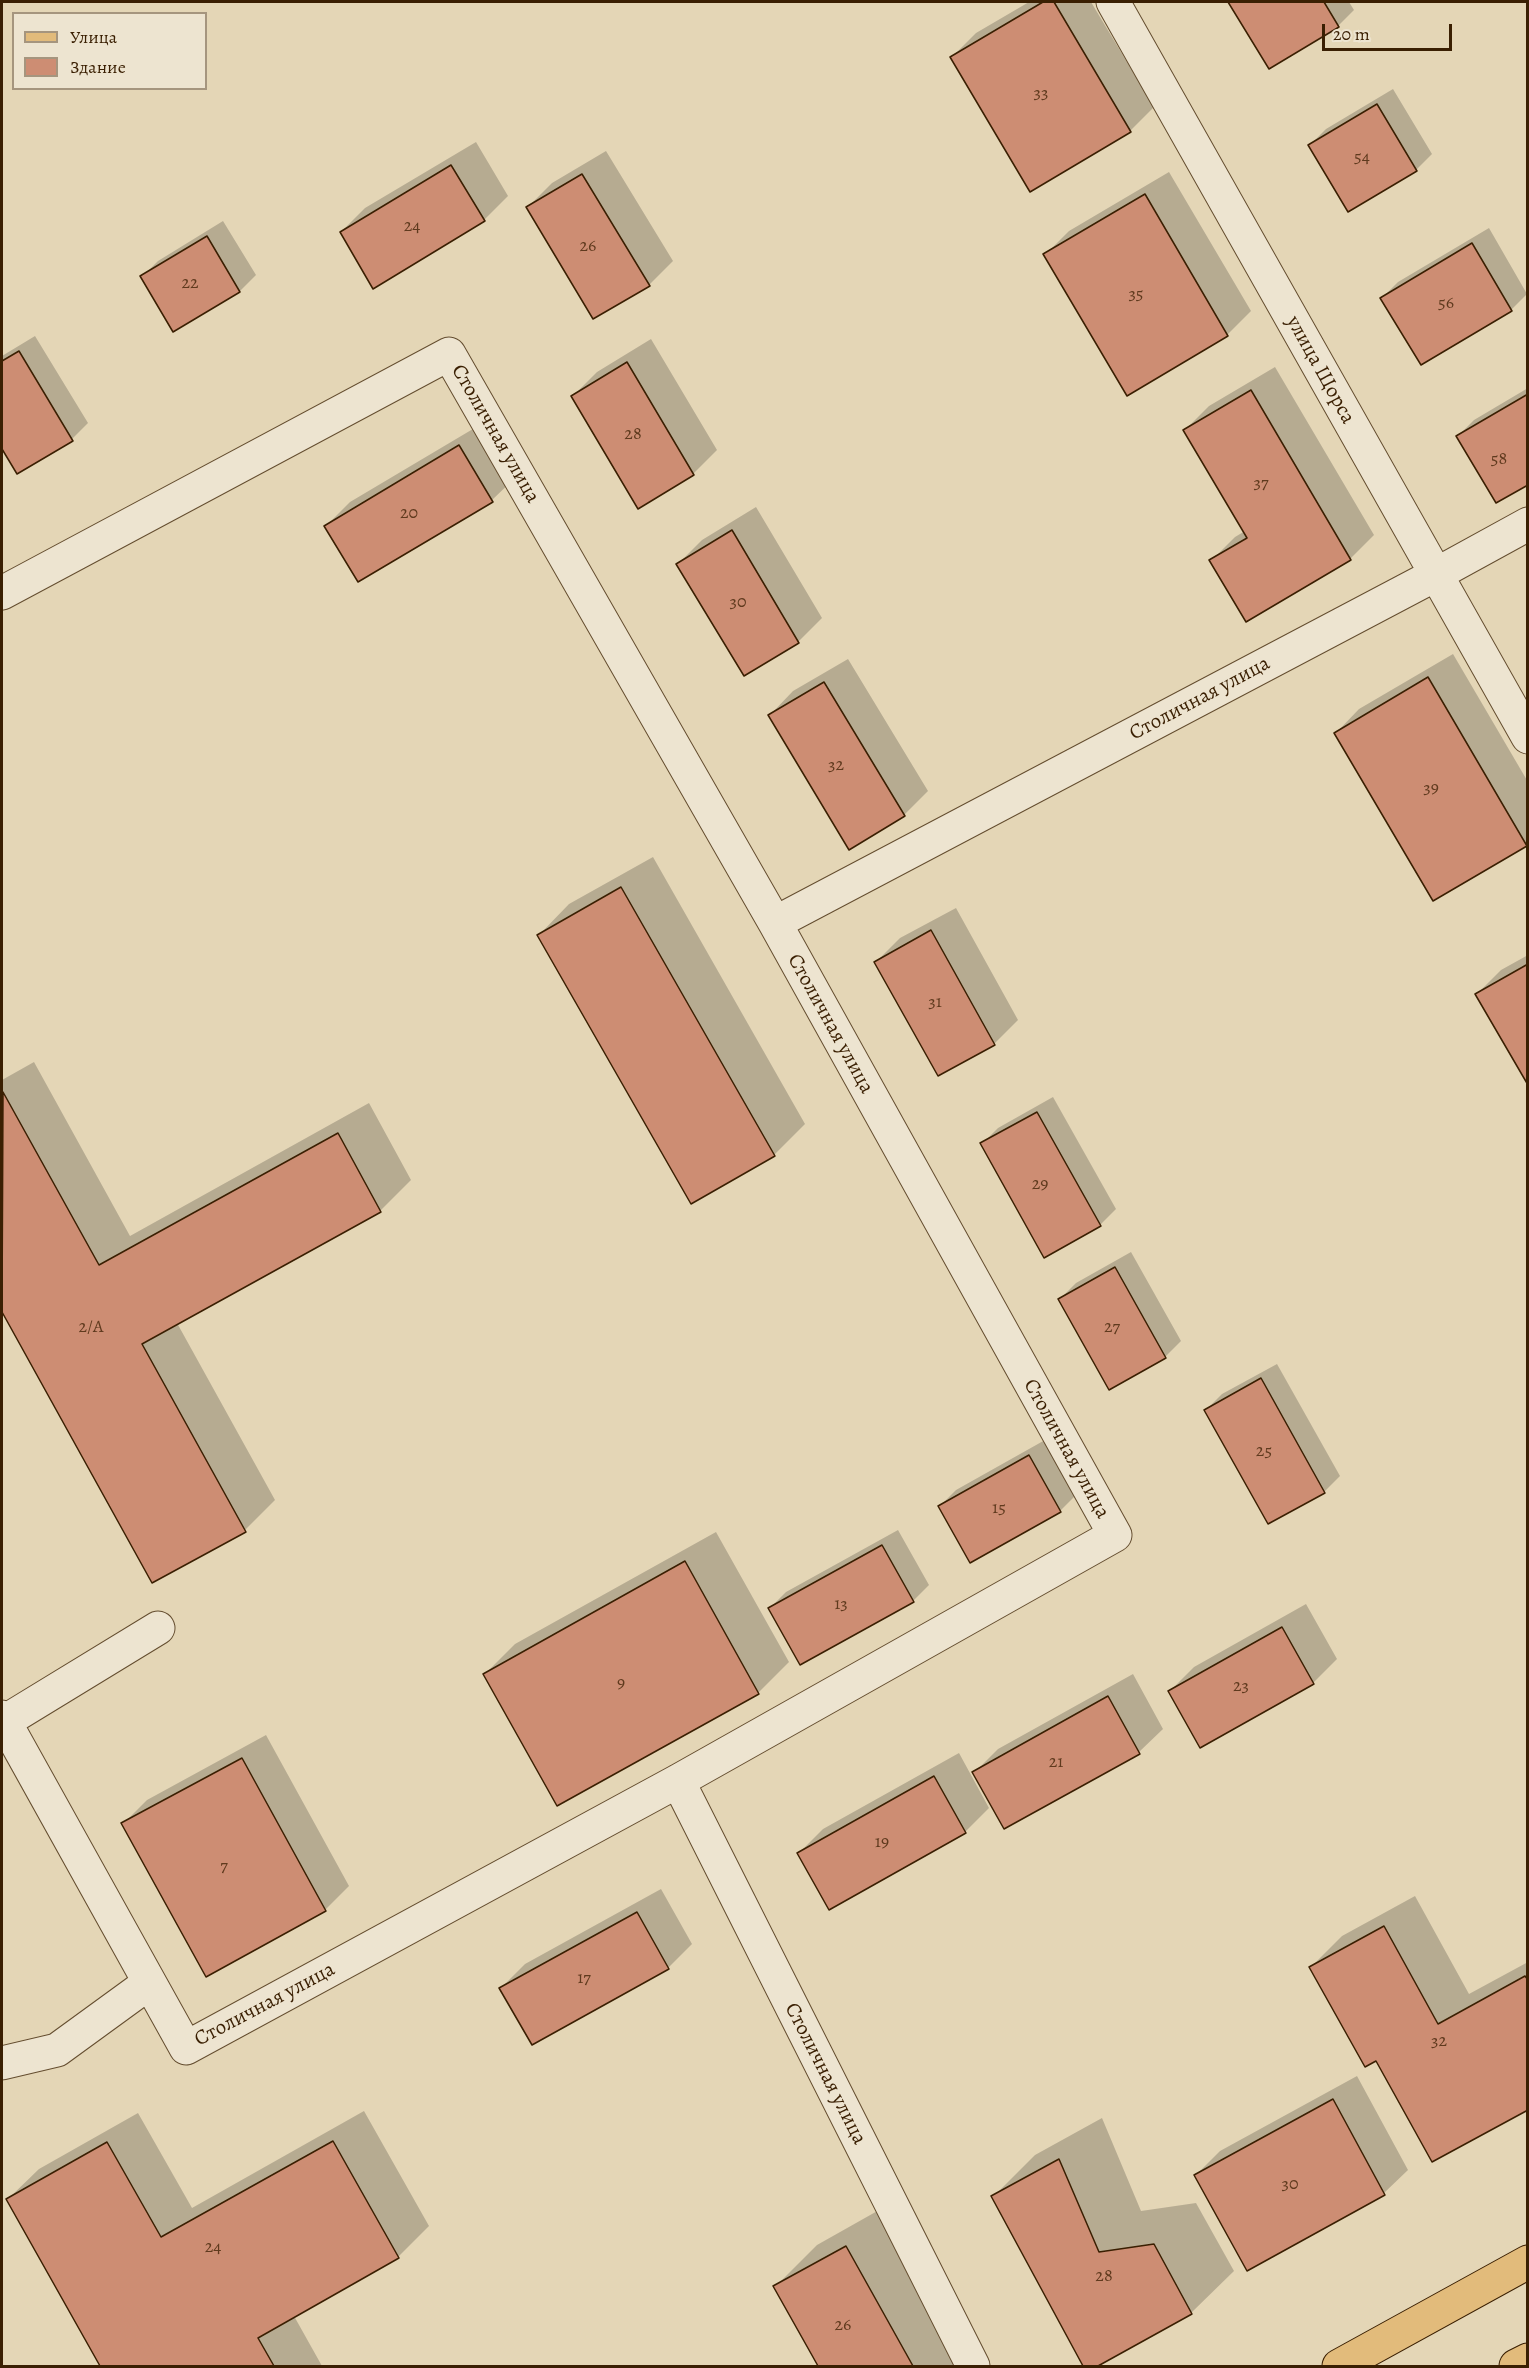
<!DOCTYPE html>
<meta charset="utf-8">
<style>
body{margin:0}
#map{position:relative;width:1529px;height:2368px;overflow:hidden;background:#e4d6b6;font-family:Alegreya,serif}
canvas{display:block}
.frame{position:absolute;inset:0;border:3px solid #3a1f02;pointer-events:none}
.legend{position:absolute;left:12px;top:12px;width:195px;height:78px;box-sizing:border-box;background:#ede4d0;border:2px solid #a5957e;margin:0;padding:8px 10px;list-style:none;font-size:18px;color:#3a1f02}
.legend li{display:flex;align-items:center;gap:12px;height:30px}
.legend b{width:30px;border:2px solid #a5957e}
.scale{position:absolute;left:1322px;top:24px;width:130px;height:27px;box-sizing:border-box;border:3px solid #3a1f02;border-top:0;padding-left:8px;font-size:18px;line-height:21px;white-space:nowrap;color:#3a1f02;-webkit-text-stroke:4px #ede4d0;paint-order:stroke}
</style>
<div id="map">
<canvas width="1529" height="2368"></canvas>
<div class="frame"></div>
<ul class="legend">
<li><b style="height:8px;background:#e2bb7b"></b>Улица</li>
<li><b style="height:16px;background:#cd8d73"></b>Здание</li>
</ul>
<div class="scale">20 m</div>
</div>
<script>
const ctx = document.querySelector('canvas').getContext('2d');
ctx.lineJoin = 'round';
function fillPath(path, color) { ctx.fillStyle = color; ctx.fill(path, 'evenodd'); }
const poly = rows => new Path2D(rows.map(r => 'M' + r).join(''));
function strokePath(path, color, width, dash) { ctx.strokeStyle = color; ctx.lineWidth = width; ctx.lineCap = dash ? 'butt' : 'round'; ctx.setLineDash(dash || []); ctx.stroke(path); }
function write(font, color, halo, rows, align = 'center') {
  ctx.font = font + ' Alegreya,serif'; ctx.lineWidth = 5; ctx.setLineDash([]); ctx.textBaseline = 'middle'; ctx.strokeStyle = halo; ctx.fillStyle = color; for (const [text, x, y, turn = 0] of rows) {
    ctx.save(); ctx.translate(x, y); ctx.rotate((+turn || 0) * Math.PI / 180); ctx.textAlign = isNaN(turn) ? turn : align; if (halo) ctx.strokeText(text, 0, 0); ctx.fillText(text, 0, 0); ctx.restore();
  }
}
const shadow = poly([
 [1029,2,1091,2,1154,107,1130,131,952,57,976,33],
 [1230,2,1349,2,1354,10,1338,26,1269,67],
 [1393,89,1432,154,1416,170,1310,145,1326,129],
 [476,142,508,196,484,220,341,232,365,208],
 [606,151,673,261,649,285,528,207,552,183],
 [1169,172,1251,311,1227,335,1127,394,1045,255,1069,231],
 [223,221,256,275,240,291,174,330,142,277,158,261],
 [1489,228,1527,294,1511,310,1382,298,1398,282],
 [35,336,88,423,72,439,17,472,2,446,2,356],
 [651,339,717,450,693,474,639,506,573,396,597,372],
 [1275,367,1374,535,1350,559,1211,561,1235,537,1245,531,1185,430,1209,406],
 [1528,388,1528,483,1458,436,1474,420],
 [483,423,516,477,492,500,326,526,350,502],
 [756,507,822,618,798,642,744,674,678,564,702,540],
 [1453,654,1528,782,1528,844,1434,899,1336,733,1359,709],
 [848,659,928,791,904,815,770,715,793,691],
 [653,857,805,1124,774,1155,691,1202,539,935,569,904],
 [956,908,1018,1020,994,1044,939,1074,876,962,900,938],
 [1528,955,1528,1082,1477,994,1501,970],
 [34,1062,130,1236,369,1103,411,1180,380,1211,177,1323,275,1500,245,1530,153,1581,2,1309,2,1080],
 [1053,1097,1116,1209,1100,1225,982,1144,998,1128],
 [1131,1252,1181,1341,1165,1357,1060,1299,1076,1283],
 [1277,1364,1340,1476,1324,1492,1206,1410,1222,1394],
 [1045,1440,1076,1495,1060,1511,940,1506,956,1490],
 [898,1530,929,1585,913,1601,770,1608,786,1592],
 [716,1532,789,1662,758,1693,485,1674,515,1644],
 [1306,1604,1337,1659,1313,1683,1170,1691,1194,1667],
 [1133,1674,1163,1729,1139,1752,1004,1827,974,1773,998,1749],
 [266,1735,349,1886,325,1910,123,1824,147,1800],
 [959,1753,989,1808,965,1832,799,1853,823,1829],
 [661,1889,692,1944,668,1968,501,1988,525,1964],
 [1415,1896,1469,1994,1528,1962,1528,2108,1377,2059,1311,1967,1342,1936],
 [1357,2076,1408,2170,1384,2193,1248,2269,1196,2175,1220,2151],
 [364,2111,429,2226,398,2257,294,2316,322,2366,101,2366,8,2199,39,2169,138,2113,192,2208],
 [1102,2118,1141,2211,1196,2203,1234,2271,1191,2313,1094,2366,1084,2366,993,2197,1035,2155],
 [888,2205,979,2366,820,2366,775,2287,817,2245]
]);
const building = poly([
 [1043,2,1054,2,1131,132,1030,192,950,57,1043,2],
 [1228,2,1324,2,1339,27,1269,69,1228,2],
 [1377,104,1417,171,1348,212,1308,145,1377,104],
 [451,165,485,221,373,289,340,232,451,165],
 [582,174,650,286,593,319,526,207,582,174],
 [1145,194,1228,336,1127,396,1043,254,1145,194],
 [207,236,240,292,173,332,140,276,207,236],
 [1472,243,1512,311,1421,365,1380,298,1472,243],
 [19,351,73,441,17,474,2,449,2,361,19,351],
 [627,362,694,475,638,509,571,396,627,362],
 [1251,390,1351,560,1246,622,1209,560,1247,538,1183,430,1251,390],
 [1528,394,1528,485,1496,503,1456,436,1528,394],
 [459,445,493,502,358,582,324,526,459,445],
 [732,530,799,643,744,676,676,564,732,530],
 [1428,677,1527,846,1433,901,1334,733,1428,677],
 [824,682,905,816,849,850,768,715,824,682],
 [621,887,775,1156,691,1204,537,935,621,887],
 [931,930,995,1045,938,1076,874,962,931,930],
 [1528,964,1528,1085,1475,994,1528,964],
 [3,1092,99,1265,338,1133,381,1212,142,1344,246,1532,152,1583,2,1312,3,1092],
 [1037,1112,1101,1226,1044,1258,980,1143,1037,1112],
 [1115,1267,1166,1358,1109,1390,1058,1299,1115,1267],
 [1261,1378,1325,1493,1268,1524,1204,1410,1261,1378],
 [1029,1455,1061,1512,970,1563,938,1506,1029,1455],
 [882,1545,914,1602,800,1665,768,1608,882,1545],
 [685,1561,759,1694,557,1806,483,1674,685,1561],
 [1282,1627,1314,1684,1200,1748,1168,1691,1282,1627],
 [1108,1696,1140,1754,1004,1829,972,1772,1108,1696],
 [242,1758,326,1911,206,1977,121,1823,242,1758],
 [934,1776,966,1833,829,1910,797,1853,934,1776],
 [637,1912,669,1969,532,2045,499,1988,637,1912],
 [1384,1926,1438,2024,1525,1976,1528,1980,1528,2110,1432,2162,1376,2061,1365,2067,1309,1967,1384,1926],
 [1333,2099,1385,2195,1247,2271,1194,2175,1333,2099],
 [333,2141,399,2258,258,2338,274,2366,100,2366,6,2199,107,2142,161,2237,333,2141],
 [1059,2159,1099,2252,1154,2244,1192,2314,1098,2366,1083,2366,991,2196,1059,2159],
 [846,2246,913,2366,818,2366,773,2286,846,2246]
]);
const minor = poly([
 [1113,2,1528,737],
 [2,593,449,354,775,923,1115,1535,678,1781,186,2048,2,1717],
 [775,923,1435,575,1528,524],
 [4,1722,158,1628],
 [678,1781,973,2366],
 [2,2063,57,2050,149,1983]
]);
const major = poly([
 [1339,2366,1528,2262],
 [1516,2366,1528,2360]
]);
const numberNames = [
 ["33",1041,94],
 ["54",1362,158],
 ["24",412,227],
 ["26",588,247],
 ["22",190,284],
 ["35",1136,295],
 ["56",1446,304],
 ["28",633,435],
 ["58",1499,460],
 ["37",1261,484],
 ["20",409,514],
 ["30",738,603],
 ["32",836,766],
 ["39",1431,789],
 ["31",935,1003],
 ["29",1040,1185],
 ["2/А",91,1328],
 ["27",1112,1328],
 ["25",1264,1452],
 ["15",999,1509],
 ["13",841,1605],
 ["9",621,1684],
 ["23",1241,1687],
 ["21",1056,1763],
 ["19",882,1843],
 ["7",224,1867],
 ["17",584,1979],
 ["32",1439,2042],
 ["30",1290,2185],
 ["24",213,2248],
 ["28",1104,2277],
 ["26",843,2326]
];
const streetNames = [
 ["улица Щорса",1320,370,61],
 ["Столичная улица",495,434,60],
 ["Столичная улица",1200,699,-28],
 ["Столичная улица",830,1024,61],
 ["Столичная улица",1066,1449,61],
 ["Столичная улица",265,2005,-28],
 ["Столичная улица",825,2074,63]
];
fillPath(shadow, '#0003');
fillPath(building, '#cd8d73');
strokePath(building, '#3a1f02', 1.5);
strokePath(minor, '#644d2f', 35);
strokePath(major, '#3a1f02', 35);
strokePath(minor, '#ede4d0', 33);
strokePath(major, '#e2bb7b', 33);
write('18px', '#5f3a1e', null, numberNames);
write('21px', '#3a1f02', '#ede4d0', streetNames);
</script>
